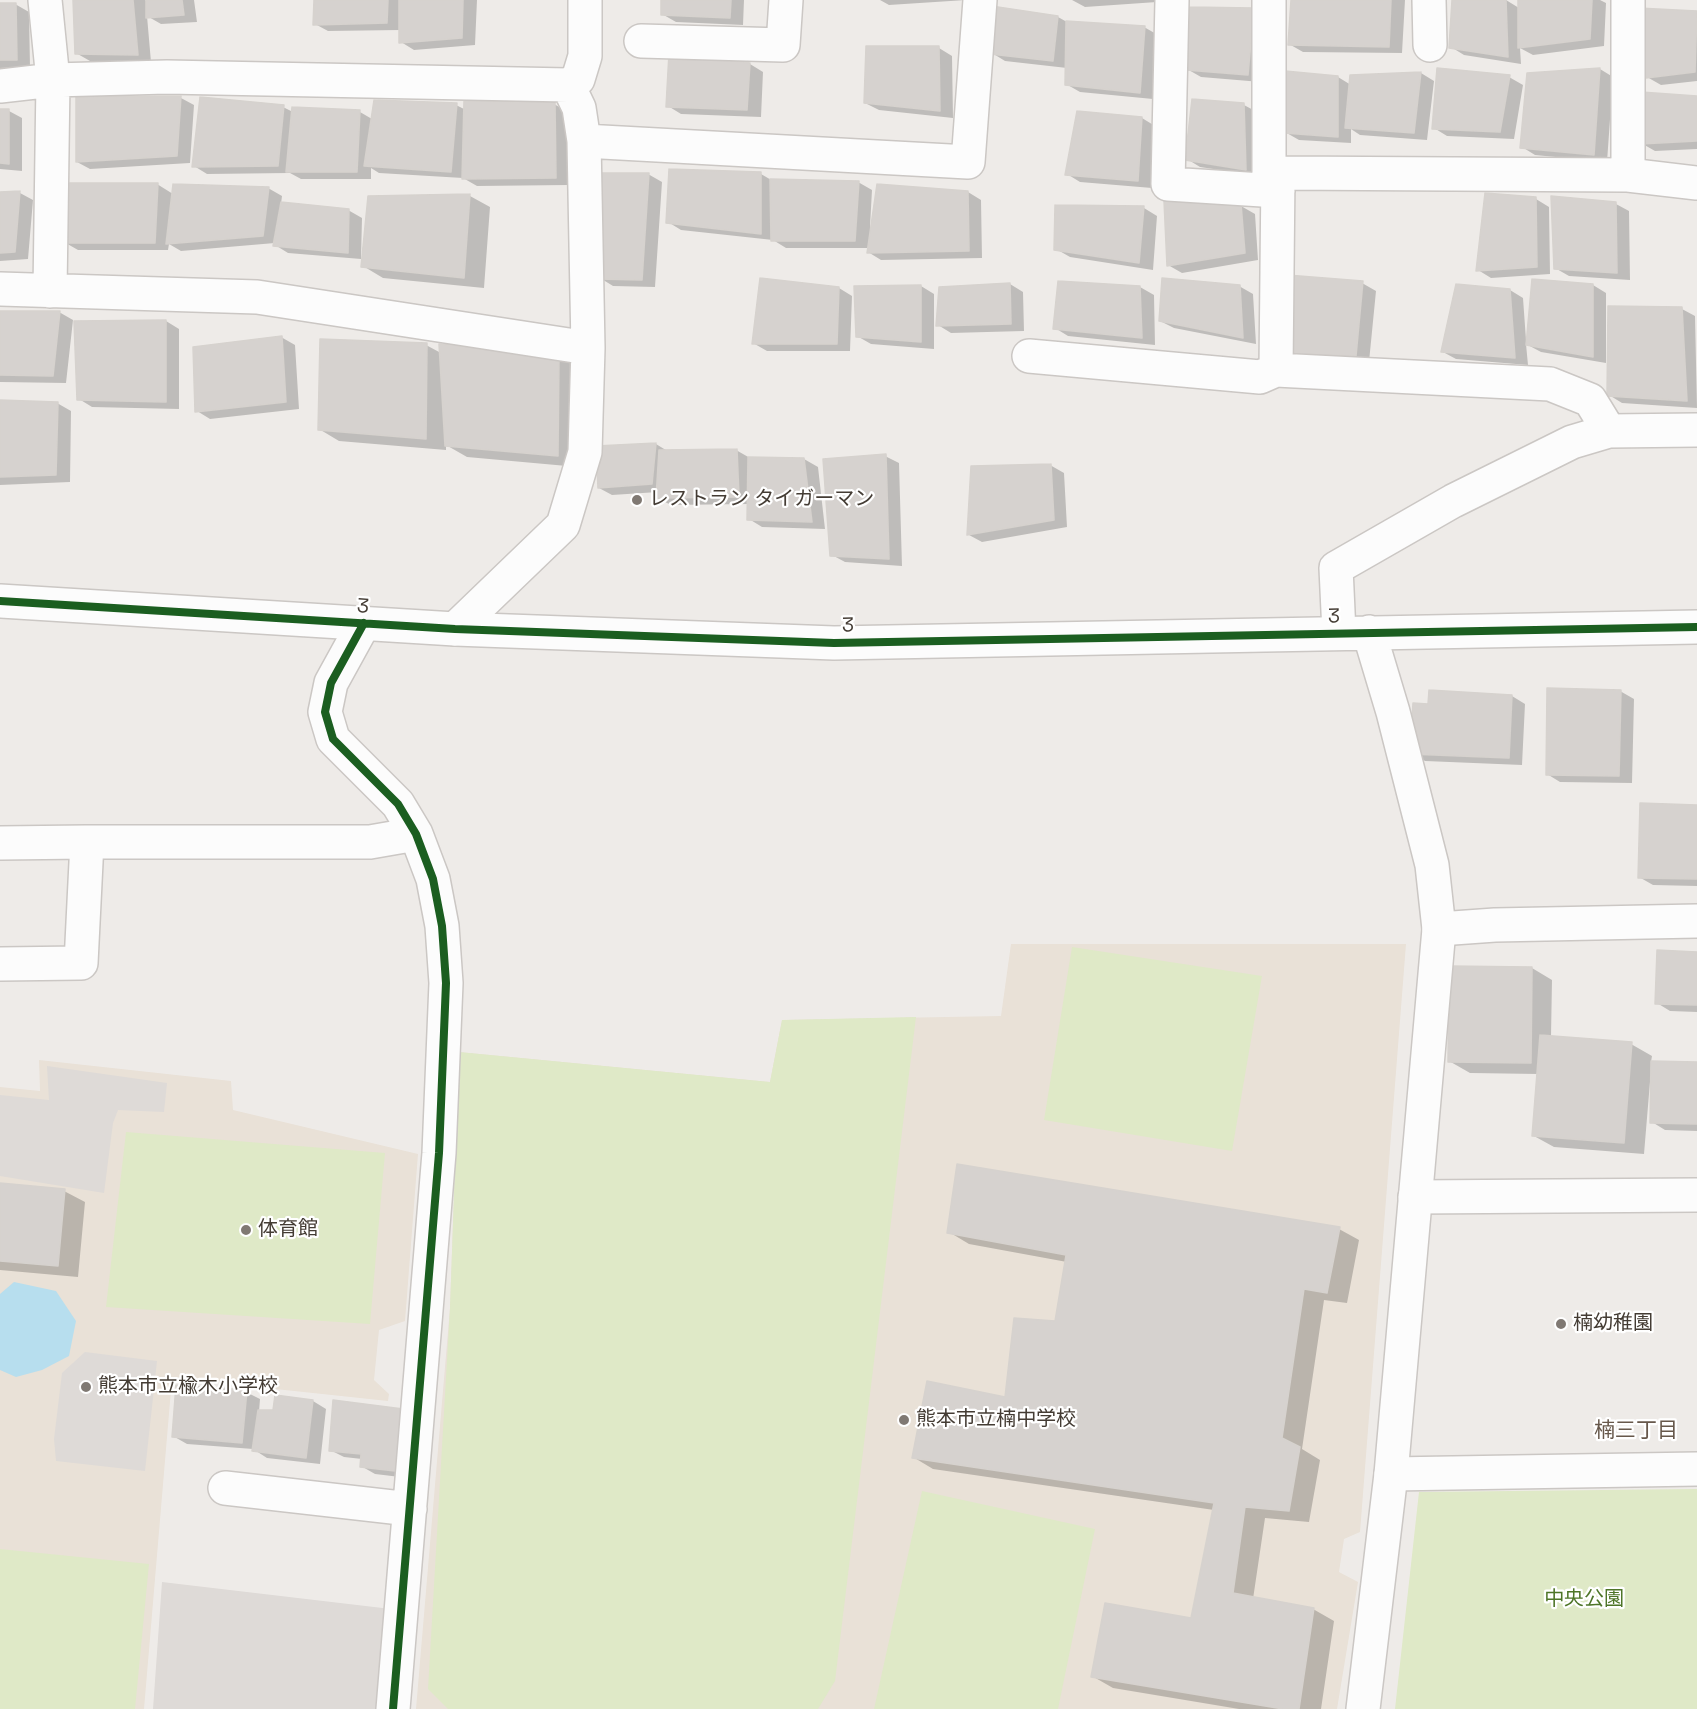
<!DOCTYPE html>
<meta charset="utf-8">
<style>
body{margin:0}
canvas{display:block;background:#eeebe8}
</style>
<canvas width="1697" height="1709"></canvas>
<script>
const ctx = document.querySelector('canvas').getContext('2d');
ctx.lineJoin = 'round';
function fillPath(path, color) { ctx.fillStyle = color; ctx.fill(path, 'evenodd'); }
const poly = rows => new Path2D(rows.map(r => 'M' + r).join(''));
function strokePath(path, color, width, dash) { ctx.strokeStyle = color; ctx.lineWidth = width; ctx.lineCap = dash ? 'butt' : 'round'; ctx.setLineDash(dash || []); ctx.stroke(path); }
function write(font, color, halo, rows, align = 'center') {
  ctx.font = font + ' "Space Grotesk","Noto Sans JP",sans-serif'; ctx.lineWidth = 4.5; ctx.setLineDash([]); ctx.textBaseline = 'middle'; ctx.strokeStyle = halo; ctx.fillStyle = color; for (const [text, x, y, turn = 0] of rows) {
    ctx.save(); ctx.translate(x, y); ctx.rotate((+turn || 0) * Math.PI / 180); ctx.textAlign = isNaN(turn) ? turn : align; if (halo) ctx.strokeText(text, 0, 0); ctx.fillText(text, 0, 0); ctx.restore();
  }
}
const education = poly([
 [1011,944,1406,944,1360,1532,1344,1539,1339,1572,1358,1582,1337,1709,416,1709,450,1308,459,1052,770,1082,782,1020,1001,1016],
 [39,1060,231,1081,233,1110,418,1154,405,1321,379,1330,374,1380,389,1394,388,1401,172,1378,144,1709,0,1709,0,1087,40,1091]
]);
const green = poly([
 [1072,947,1262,976,1232,1151,1044,1120],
 [916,1017,835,1681,818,1709,448,1709,428,1689,450,1308,459,1052,770,1082,782,1020],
 [126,1132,385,1153,370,1324,106,1307],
 [1697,1489,1697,1709,1395,1709,1419,1492],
 [922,1491,1095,1529,1058,1709,874,1709],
 [0,1549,149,1564,135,1709,0,1709]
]);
const parking = poly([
 [47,1066,167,1083,164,1112,118,1110,113,1123,104,1193,0,1176,0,1095,49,1100],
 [85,1352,157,1361,145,1471,56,1461,54,1439,62,1373],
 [162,1582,391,1609,382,1709,153,1709]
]);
const water = poly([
 [14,1282,56,1291,76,1321,69,1356,42,1370,16,1377,0,1370,0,1294]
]);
const shadow = poly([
 [75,0,145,0,148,2,148,0,194,0,197,22,161,24,147,16,151,62,90,61,76,53],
 [315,0,477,0,475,45,414,50,401,42,401,30,328,31,315,24],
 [663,0,744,0,743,25,676,22,662,14],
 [880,0,966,0,889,5],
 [1072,0,1157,0,1157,2,1085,7],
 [1292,0,1405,0,1402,53,1303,52,1289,44],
 [1453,0,1506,0,1519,8,1519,0,1600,0,1606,3,1604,46,1533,55,1520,48,1521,64,1464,55,1451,47],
 [0,4,15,4,29,12,30,67,0,68],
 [992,7,1058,17,1067,22,1144,27,1158,35,1153,99,1080,92,1066,84,1067,68,1005,61,992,53],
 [1640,9,1697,12,1697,81,1661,85,1647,77],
 [1253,10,1261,82,1201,77,1187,69],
 [939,48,952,56,953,118,879,110,865,103],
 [671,55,750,64,763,72,761,117,681,114,668,106],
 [1600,69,1613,77,1607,162,1535,155,1522,147,1528,75],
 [1421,73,1434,81,1427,140,1360,135,1351,129,1351,143,1299,140,1285,132,1338,77,1351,85],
 [1509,77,1523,85,1514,139,1447,136,1434,128],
 [181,98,194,105,190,163,90,169,77,162],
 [1697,98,1697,149,1655,151,1641,143],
 [554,104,568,112,569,185,477,186,463,178,379,173,371,168,371,179,301,179,290,173,207,174,194,166,283,107,293,112,293,109,360,112,372,119,456,105,466,110],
 [1244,105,1257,112,1259,176,1200,167,1187,159],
 [0,111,9,111,22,118,22,171,0,169],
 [1142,118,1155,126,1152,188,1080,182,1067,174],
 [648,174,662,182,655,287,613,286,600,278],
 [761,174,773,181,858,182,872,190,870,227,872,227,968,192,981,200,982,258,881,260,868,252,869,248,786,248,773,240,681,230,668,222],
 [157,184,173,194,268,188,282,196,281,204,348,210,362,218,361,259,288,253,275,245,275,243,181,251,169,244,168,250,78,250,64,242],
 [0,193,20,193,33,200,28,259,0,261],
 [470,196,490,207,484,288,383,278,363,266],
 [1536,199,1549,207,1550,274,1491,278,1478,270],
 [1616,204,1629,211,1630,280,1569,276,1555,268],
 [1056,206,1144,208,1157,216,1153,270,1070,257,1056,249],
 [1241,206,1255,214,1258,260,1182,273,1168,265],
 [761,280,839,288,852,296,850,351,767,351,753,343],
 [1362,283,1376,291,1369,362,1303,361,1289,354],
 [1010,284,1023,292,1024,331,951,333,938,325],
 [1593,285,1606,293,1606,363,1541,352,1526,344,1528,365,1456,359,1443,352,1510,290,1523,298,1526,340,1528,340],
 [921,286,934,294,934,349,871,344,857,336],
 [1239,286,1253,294,1256,344,1174,328,1160,321],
 [1140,287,1154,295,1155,345,1068,336,1055,328],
 [1682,309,1695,316,1697,408,1622,403,1609,395],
 [0,312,59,312,73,320,66,383,0,382],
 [166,321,179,329,179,409,92,407,79,399],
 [281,337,295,345,299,409,210,419,197,411],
 [426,345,441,353,559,356,579,368,578,467,467,457,446,445,446,450,339,441,319,429],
 [0,401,57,403,71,411,70,482,0,485],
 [656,444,669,452,736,450,750,458,804,459,818,467,825,529,762,527,749,519,749,504,671,505,657,498,658,492,612,495,599,488,597,448],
 [885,456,899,463,902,566,845,562,832,555],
 [1050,465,1064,473,1067,527,982,542,969,535],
 [1620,691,1634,699,1632,783,1560,782,1547,774],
 [1512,696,1525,704,1522,765,1425,761,1412,753,1430,705],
 [1697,807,1697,886,1653,885,1639,877],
 [1697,953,1697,1012,1670,1011,1657,1003],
 [1532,968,1552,980,1551,1037,1631,1044,1652,1056,1651,1062,1697,1063,1697,1131,1665,1130,1652,1122,1652,1082,1650,1082,1644,1154,1554,1147,1534,1136,1538,1074,1470,1073,1449,1061],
 [0,1185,64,1191,85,1202,78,1277,0,1270],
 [1339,1229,1359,1240,1347,1303,1324,1300,1302,1449,1320,1460,1309,1522,1265,1518,1253,1599,1313,1609,1334,1621,1321,1709,1239,1709,1113,1688,1092,1676,1192,1620,1214,1510,933,1469,913,1457,1006,1399,1056,1323,1067,1262,969,1244,949,1232],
 [246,1392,260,1399,259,1412,275,1411,313,1401,326,1409,320,1464,267,1458,253,1449,187,1444,173,1436],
 [411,1411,417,1479,375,1474,361,1466,362,1459,344,1457,330,1450]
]);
const building = poly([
 [73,0,133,0,138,55,75,54,73,0],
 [146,0,182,0,184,15,146,18,146,0],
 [314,0,388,0,387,23,313,25,314,0],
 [399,0,463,0,462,38,399,43,399,0],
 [661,0,731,0,730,18,661,15,661,0],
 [1291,0,1391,0,1389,47,1288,45,1291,0],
 [1452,0,1506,0,1508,57,1449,48,1452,0],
 [1518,0,1592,0,1590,39,1518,48,1518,0],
 [0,3,16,3,17,60,0,60,0,3],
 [991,6,1058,16,1053,61,990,54,991,6],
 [1189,7,1254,8,1248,75,1186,70,1189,7],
 [1638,8,1697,11,1695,72,1646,78,1638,8],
 [1066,21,1145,26,1140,93,1065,85,1066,21],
 [866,46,939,46,940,111,864,103,866,46],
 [669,53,750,63,747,110,666,107,669,53],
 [1437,68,1510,75,1500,132,1432,129,1437,68],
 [1600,68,1594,155,1520,148,1527,73,1600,68],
 [1285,71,1338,76,1338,137,1284,133,1285,71],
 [1421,72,1414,133,1345,128,1350,75,1421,72],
 [1641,92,1697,96,1697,141,1640,144,1641,92],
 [181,96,177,156,76,162,76,97,181,96],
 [200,97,284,105,278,166,192,167,200,97],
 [1192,99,1244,103,1246,170,1185,160,1192,99],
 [374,100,457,103,451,172,364,166,374,100],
 [464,101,555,102,556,178,462,179,464,101],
 [292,107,360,110,357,172,286,172,292,107],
 [0,109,9,109,9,164,0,163,0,109],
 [1077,111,1142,117,1138,181,1065,175,1077,111],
 [669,169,761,172,761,234,666,223,669,169],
 [600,173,649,173,642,280,598,279,600,173],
 [770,179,859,181,855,241,771,241,770,179],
 [67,183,158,183,155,243,63,243,67,183],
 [173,184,269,187,263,236,166,244,173,184],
 [877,184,968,191,969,251,867,253,877,184],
 [20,191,15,252,0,253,0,192,20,191],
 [1485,193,1536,197,1537,267,1476,271,1485,193],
 [470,194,464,278,361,267,368,196,470,194],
 [1551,196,1616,202,1617,273,1554,269,1551,196],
 [1164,201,1241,204,1245,253,1167,266,1164,201],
 [281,202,349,209,348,253,273,246,281,202],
 [1055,205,1144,206,1139,263,1054,250,1055,205],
 [1287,275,1363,281,1356,356,1288,354,1287,275],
 [760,278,839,287,837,344,752,344,760,278],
 [1162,278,1240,285,1243,338,1159,321,1162,278],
 [1532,279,1593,284,1593,357,1526,345,1532,279],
 [1058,281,1140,286,1142,338,1053,329,1058,281],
 [1010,283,1011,324,936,326,939,287,1010,283],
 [1456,284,1510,289,1515,358,1441,352,1456,284],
 [921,285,921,342,856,337,854,286,921,285],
 [1608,306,1682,307,1687,401,1607,396,1608,306],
 [0,311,60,311,53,376,0,375,0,311],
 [166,320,166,402,77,400,74,321,166,320],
 [282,336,286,402,195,412,193,347,282,336],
 [320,339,427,343,426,439,318,430,320,339],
 [439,344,559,354,558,456,445,446,439,344],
 [0,400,58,402,56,475,0,477,0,400],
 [656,443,652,484,598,488,596,446,656,443],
 [737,449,739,497,656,498,659,450,737,449],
 [886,454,889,559,830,556,823,459,886,454],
 [748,457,804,458,812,522,747,520,748,457],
 [1051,464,1054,520,967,535,971,466,1051,464],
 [1547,688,1621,690,1619,776,1546,775,1547,688],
 [1429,690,1512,695,1509,758,1410,754,1413,703,1428,704,1429,690],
 [1640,803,1697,805,1697,879,1638,878,1640,803],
 [1657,950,1697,952,1697,1005,1655,1004,1657,950],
 [1449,966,1532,967,1531,1063,1448,1062,1449,966],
 [1540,1035,1632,1042,1624,1143,1532,1136,1540,1035],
 [1651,1061,1697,1062,1697,1124,1650,1123,1651,1061],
 [957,1164,1340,1227,1327,1293,1304,1289,1282,1438,1300,1447,1289,1511,1245,1507,1233,1593,1314,1608,1299,1709,1283,1709,1091,1677,1105,1603,1191,1618,1214,1503,912,1458,927,1381,1005,1397,1014,1318,1055,1321,1066,1255,947,1233,957,1164],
 [0,1183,65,1189,58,1266,0,1261,0,1183],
 [176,1385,247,1390,242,1443,172,1437,176,1385],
 [275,1395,313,1400,306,1458,252,1451,258,1410,273,1410,275,1395],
 [333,1400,411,1410,404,1472,360,1467,361,1454,329,1451,333,1400]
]);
const minor = poly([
 [45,0,53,80,50,291],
 [1172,0,1168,184,1278,191],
 [1429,0,1430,45],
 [641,41,783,45,786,0],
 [0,86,53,80,167,77,568,85,578,79,585,56,585,0],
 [584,141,968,162,980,0],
 [1628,175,1628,0],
 [1269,191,1269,0],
 [0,289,257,297,588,348],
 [1029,356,1260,377,1276,370,1550,384,1590,400,1609,431],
 [1276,370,1278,173,1628,175,1697,183],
 [364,623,331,683,325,712,333,739,398,804,416,834,433,879,442,926,446,983,439,1153,393,1709],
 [455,629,563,525,585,452,588,348,584,141,579,108,568,85],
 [1339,633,1336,568,1453,501,1572,442,1609,431,1697,430],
 [0,843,87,842],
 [1439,929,1495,925,1697,921],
 [0,964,81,963,87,842,370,842,416,834],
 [1415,1197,1697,1195],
 [1391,1474,1697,1469],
 [225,1488,410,1509]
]);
const tertiary = poly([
 [0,601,455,629,834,643,1697,627],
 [1363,1709,1391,1474,1439,929,1432,865,1393,712,1369,632]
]);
const cycleway = poly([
 [0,601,455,629,834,643,1697,627],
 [364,623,331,683,325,712,333,739,398,804,416,834,433,879,442,926,446,983,439,1153,393,1709]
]);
const markers = [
 [637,500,6,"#807973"],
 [246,1230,6,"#807973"],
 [1561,1324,6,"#807973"],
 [86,1387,6,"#807973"],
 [904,1420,6,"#807973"]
];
const poiNames = [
 ["レストラン タイガーマン",649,500],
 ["体育館",258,1230],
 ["楠幼稚園",1573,1324],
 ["熊本市立楡木小学校",98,1387],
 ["熊本市立楠中学校",916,1420]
];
const streetNames = [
 ["3",363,607,4],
 ["3",1334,617,-1],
 ["3",848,626,-1]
];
const parkNames = [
 ["中央公園",1584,1600]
];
const neighbourhoodNames = [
 ["楠三丁目",1636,1431]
];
fillPath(education, '#e9e1d7');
fillPath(green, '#dfe9c7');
fillPath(parking, '#dedad7');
fillPath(water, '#b7deee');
fillPath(shadow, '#0003');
fillPath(building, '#d6d2cf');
strokePath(building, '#d6d2ce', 1.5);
strokePath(minor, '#cbc7c4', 36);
strokePath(tertiary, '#cbc7c4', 36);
strokePath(minor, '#fcfcfc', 33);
strokePath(tertiary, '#fcfcfc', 33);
strokePath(cycleway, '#1b5e20', 8);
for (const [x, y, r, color] of markers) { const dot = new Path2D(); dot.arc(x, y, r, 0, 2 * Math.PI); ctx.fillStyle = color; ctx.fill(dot); strokePath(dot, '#fff', 2); }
write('20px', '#443c34', '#fff', poiNames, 'left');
write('20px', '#443c34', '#fff', streetNames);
write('20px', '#4e7528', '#fff', parkNames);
write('21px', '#67584b', '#fff', neighbourhoodNames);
</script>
